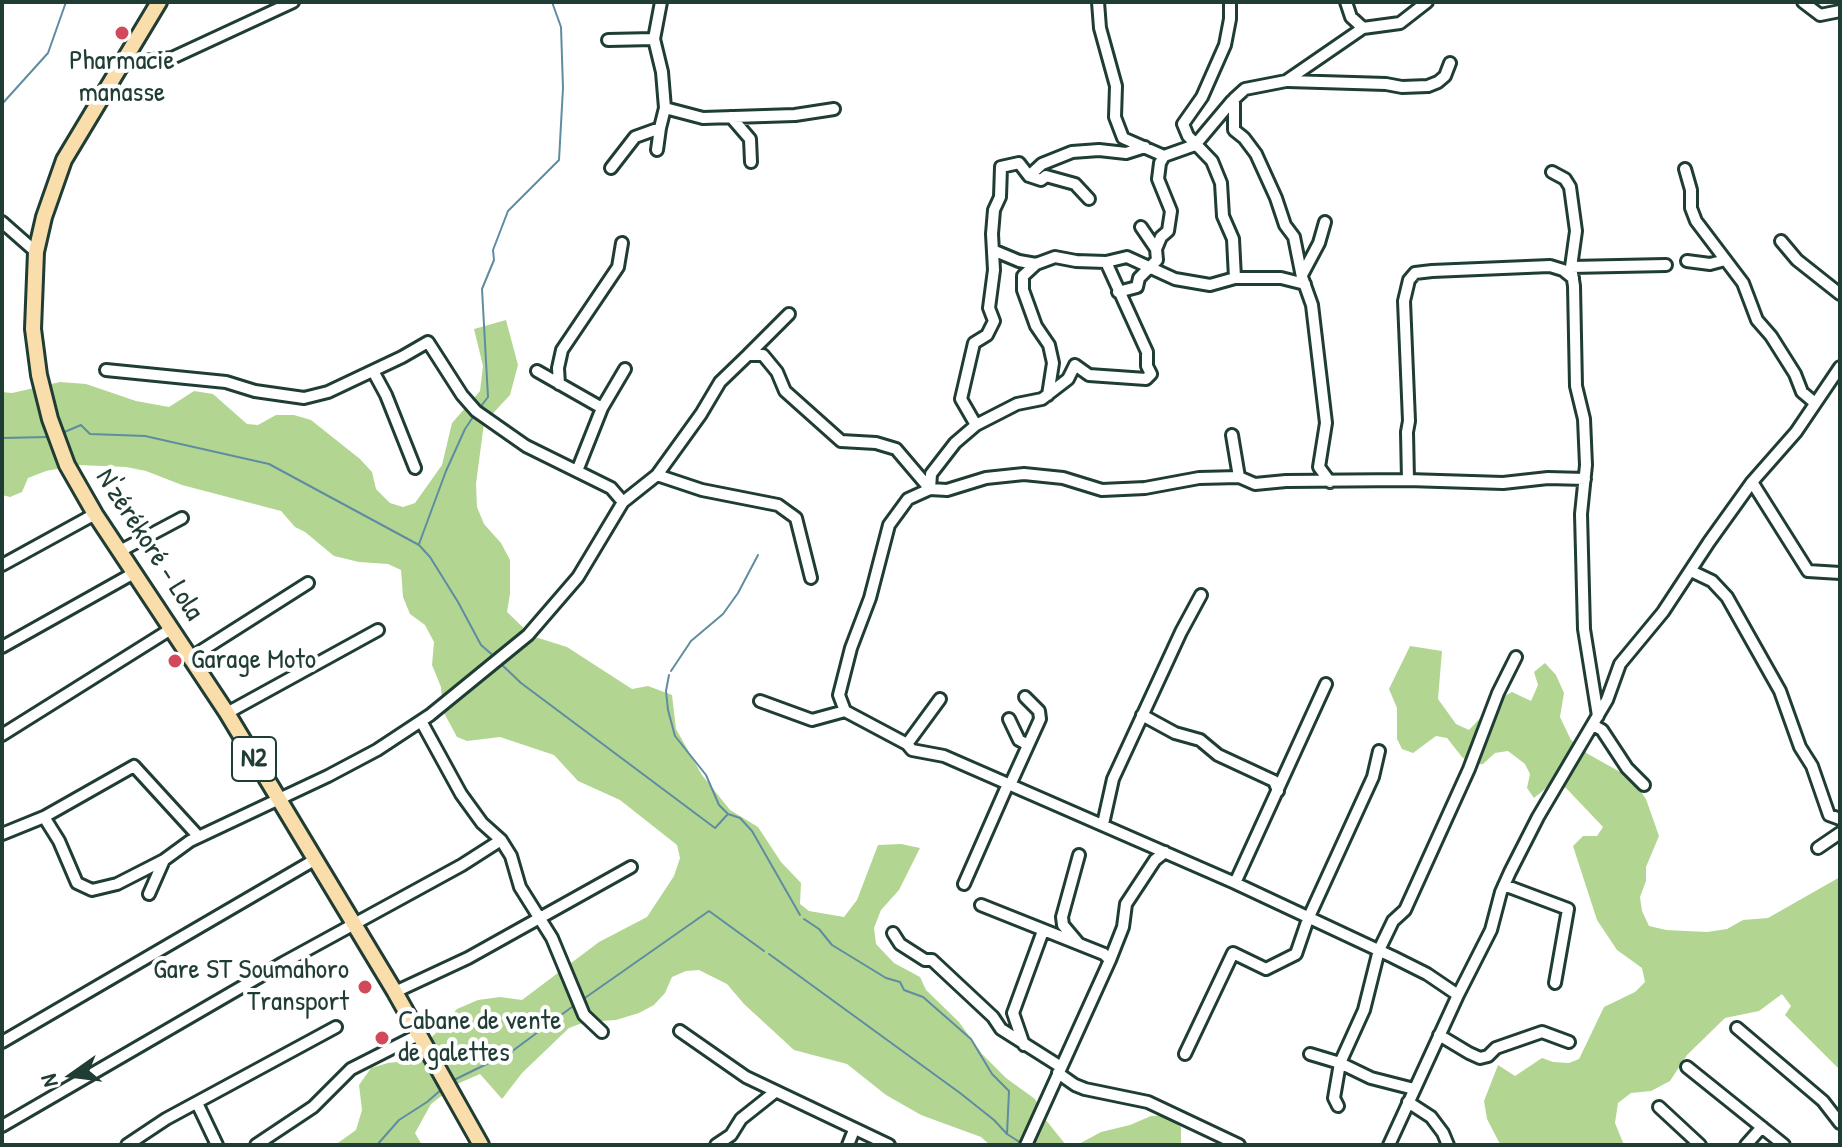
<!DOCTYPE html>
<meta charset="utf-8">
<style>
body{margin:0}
#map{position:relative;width:1842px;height:1147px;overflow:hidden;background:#fff;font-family:"Patrick Hand",sans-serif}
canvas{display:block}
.frame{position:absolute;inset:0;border:4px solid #1f3d34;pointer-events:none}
.north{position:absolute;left:32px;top:1035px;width:80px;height:80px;-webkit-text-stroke:6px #fff;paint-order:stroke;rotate:256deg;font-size:22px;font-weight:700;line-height:32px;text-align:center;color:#1f3d34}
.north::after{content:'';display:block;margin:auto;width:28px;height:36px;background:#1f3d34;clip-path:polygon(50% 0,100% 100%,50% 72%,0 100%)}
</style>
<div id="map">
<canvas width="1842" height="1147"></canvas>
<div class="frame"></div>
<div class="north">N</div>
</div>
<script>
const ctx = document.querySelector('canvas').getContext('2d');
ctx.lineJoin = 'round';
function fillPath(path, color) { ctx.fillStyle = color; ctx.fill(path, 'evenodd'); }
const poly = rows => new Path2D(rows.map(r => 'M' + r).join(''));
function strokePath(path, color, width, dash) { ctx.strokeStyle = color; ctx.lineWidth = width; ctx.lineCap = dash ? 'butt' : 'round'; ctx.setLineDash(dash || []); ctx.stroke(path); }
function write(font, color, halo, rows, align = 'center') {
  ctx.font = font + ' "Patrick Hand",sans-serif'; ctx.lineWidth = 8; ctx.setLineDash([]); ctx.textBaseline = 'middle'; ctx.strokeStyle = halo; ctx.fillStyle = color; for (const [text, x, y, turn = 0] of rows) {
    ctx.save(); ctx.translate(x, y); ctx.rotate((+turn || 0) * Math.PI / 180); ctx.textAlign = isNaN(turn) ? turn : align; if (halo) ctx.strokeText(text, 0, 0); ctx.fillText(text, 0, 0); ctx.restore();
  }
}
const green = poly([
 [506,320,518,365,510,395,484,423,476,484,477,507,484,524,501,543,510,560,510,594,507,612,532,636,567,647,632,689,648,686,672,695,676,729,702,775,730,810,758,827,781,862,801,883,800,904,809,911,844,917,857,900,878,845,901,844,920,848,899,890,881,910,874,928,876,944,894,963,920,977,926,990,959,1022,982,1054,1006,1078,1035,1099,1045,1119,1066,1145,990,1145,981,1137,921,1115,886,1095,847,1064,794,1050,744,1004,727,984,699,970,686,971,672,977,665,993,654,1005,639,1013,616,1020,585,1022,569,1028,522,1073,502,1099,480,1074,457,1084,431,1104,415,1133,422,1145,335,1145,356,1130,362,1110,359,1085,371,1068,388,1063,406,1061,436,1033,457,1009,478,1000,500,997,522,1000,599,942,647,917,674,876,680,858,677,845,620,800,578,781,554,755,500,737,467,741,457,737,443,711,441,687,432,665,434,642,425,625,410,614,403,597,401,570,388,564,359,562,334,556,305,532,295,527,281,511,182,485,146,471,126,467,78,465,46,471,28,478,22,492,10,497,2,495,2,392,12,393,60,382,86,384,136,401,169,407,194,391,213,394,247,424,258,425,276,415,294,415,311,420,360,459,372,472,376,489,390,503,403,507,415,503,442,465,452,423,480,391,483,366,474,329],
 [1410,646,1442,651,1438,699,1456,724,1469,730,1497,700,1512,692,1531,701,1538,685,1534,672,1545,663,1556,675,1564,693,1560,717,1571,740,1588,754,1631,778,1646,799,1659,836,1646,867,1646,881,1640,897,1642,911,1649,926,1666,930,1707,932,1727,929,1743,920,1768,918,1840,877,1840,1070,1785,1015,1791,1006,1782,994,1759,1011,1725,1018,1687,1055,1670,1081,1651,1091,1631,1093,1618,1103,1615,1123,1624,1145,1500,1144,1487,1119,1484,1101,1498,1065,1515,1076,1542,1058,1553,1062,1569,1063,1579,1059,1604,1007,1635,992,1645,982,1642,968,1617,950,1597,920,1573,846,1583,836,1597,836,1603,827,1566,788,1550,785,1534,798,1527,788,1530,774,1525,764,1508,751,1495,753,1483,764,1473,765,1462,757,1447,738,1436,736,1413,753,1402,749,1397,739,1397,708,1389,689],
 [1166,1115,1181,1127,1181,1143,1184,1145,1077,1145,1101,1132,1130,1125,1151,1116]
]);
const stream = poly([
 [2,104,48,53,66,2],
 [479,409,488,397,482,289,494,260,493,250,508,211,559,160,563,88,561,27,552,2],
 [62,433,81,425,90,434,145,436,269,464,419,545,430,557,458,602,481,645,496,658],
 [2,438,48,437],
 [419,544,446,471,465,429,475,414],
 [500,663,521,683,715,828,728,814],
 [671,671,691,641,723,614,738,593,758,555],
 [669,675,666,691,668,710,675,736,706,775,719,805,728,814,740,818,752,831,800,915],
 [804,919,819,929,832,945,886,978,900,982,904,990,923,997,971,1039,992,1074,1009,1091,1007,1134,1021,1143],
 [769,954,960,1093,994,1120,1007,1134],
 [582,1000,709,911,764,951],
 [454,1080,511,1052,576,1004],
 [377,1145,399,1120,427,1102,442,1089]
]);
const minor = poly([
 [661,2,654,39,662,72,665,108,703,118,795,115,834,109],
 [1098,2,1100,28,1116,86,1115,117,1123,138,1164,156,1195,145,1232,101],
 [1230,2,1230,19,1225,45,1202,97,1183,124,1188,136,1212,161,1221,183,1223,216,1233,239,1235,278,1281,278,1305,284],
 [1346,2,1351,17,1363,28],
 [1803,2,1820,15,1840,11],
 [608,40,654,39],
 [124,63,172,58,293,2],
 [1288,81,1386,84,1402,87,1428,86,1438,82,1445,76,1450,63],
 [731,117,750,139,751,162],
 [657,150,660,128],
 [611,168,635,137,660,128,665,108],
 [1685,169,1691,190,1691,208,1696,221,1743,283,1757,320,1771,336,1795,374,1802,392,1815,403],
 [1552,172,1565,179,1570,187,1576,231,1571,267,1574,286,1576,386,1584,419,1586,465,1581,514,1584,629,1598,716],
 [1029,176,1042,164,1072,152,1099,150,1126,153,1145,147],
 [2,222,36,252],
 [1141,227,1156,249],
 [1781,241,1797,260,1840,294],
 [995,251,1019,261,1036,264,1055,257,1076,261,1106,262,1127,257,1175,279,1210,285,1235,278],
 [1687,261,1710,264,1725,260],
 [1106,262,1147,352,1147,366,1151,374,1146,379,1089,375,1075,365,1068,379,1042,399,1017,404,976,425,955,443,931,474,930,489,947,490,986,478,1024,474,1063,478,1102,490,1145,488,1199,478,1239,477,1255,484,1286,481,1408,480,1503,483,1548,478,1585,479],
 [1036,264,1023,276,1023,290,1036,326,1049,345,1053,363,1048,395],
 [1571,267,1666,265],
 [1302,275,1319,243,1325,222],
 [1118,292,1137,287,1139,278,1157,260,1156,249,1161,237,1168,231,1171,211,1158,179,1160,163,1164,156],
 [748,355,789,314],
 [106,370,226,382,255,391,304,398,328,392,402,357,428,342,462,395,476,411,526,446,611,488,623,502],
 [373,371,386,395,415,468],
 [537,371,602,408,577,471],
 [559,384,558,368,562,350,618,267,622,243],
 [602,408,625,369],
 [976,425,961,399,974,343,987,335,994,321,989,308,994,270,992,234,994,210,1000,197,1001,167,1019,163,1029,176,1041,180,1046,176,1075,184,1089,199],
 [1232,435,1239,477],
 [657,475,702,490,778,505,796,518,811,578],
 [1408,480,1407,432,1409,421,1404,301,1409,280,1415,273,1432,271,1550,266,1563,270,1573,278],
 [1330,482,1319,467,1326,423,1312,305,1302,277,1294,237,1285,225,1276,198,1256,154,1244,138,1234,130,1234,99,1245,89,1286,81,1363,28,1400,23,1427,2],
 [1752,482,1808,571,1840,573],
 [120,551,182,518],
 [2,565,95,514],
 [1691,571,1712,581,1727,597,1780,691,1800,747,1812,766,1829,815,1840,819],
 [2,647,134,573],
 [190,658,308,583],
 [760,701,812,720,845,711,907,744,912,750,944,756,1235,883,1393,957,1427,974,1458,995],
 [227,713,378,630],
 [1142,715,1175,733,1200,740,1218,755,1274,781,1278,791],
 [1009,719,1019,740,1028,745],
 [1593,725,1602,730,1627,768,1644,785],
 [2,735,171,629],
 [907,744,940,699],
 [1010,785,1040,719,1039,711,1025,697],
 [44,817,59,841,77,883,92,890,117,884,164,860],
 [1103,824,1113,779,1181,632,1201,595],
 [2,834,44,817,134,766,198,836],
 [501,840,511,856,520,887,552,938,584,1015,602,1032],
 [1818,848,1840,833],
 [1235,883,1326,684],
 [964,884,1008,784],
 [1504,885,1568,909,1555,983],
 [149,894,164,860,190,841,328,776,377,750,430,715,528,635,578,577,623,502,657,475,701,414,720,382,748,355,763,355,777,372,785,391,841,441,876,443,896,449,930,489,908,499,889,525,870,598,851,648,839,695,845,711],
 [981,905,1104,954,1110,960],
 [893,933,900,944,925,960,932,960,993,1017,1001,1029,1061,1067],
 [1079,944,1063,925,1062,917,1079,855],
 [395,992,468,958,631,867],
 [1737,1028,1823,1101,1840,1123],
 [680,1031,746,1077,889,1145],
 [1439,1035,1469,1053,1480,1058,1488,1056,1496,1048,1542,1032,1569,1042],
 [2,1042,316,859],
 [1024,1045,1013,1013,1043,931],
 [1185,1054,1233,953,1266,969,1296,954,1308,919,1373,777,1379,751],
 [1310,1054,1340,1063,1371,1078,1414,1089],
 [1687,1067,1784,1145],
 [1058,1073,1075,1085,1085,1089,1148,1102,1239,1145],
 [1408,1102,1431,1117,1443,1133,1448,1145],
 [197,1103,217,1145],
 [1338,1106,1334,1098,1340,1063,1364,1010,1379,950,1393,921,1405,910,1469,769,1498,693,1516,657],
 [1659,1107,1700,1145],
 [2,1126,283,963,462,865,501,840,482,823,461,794,421,721],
 [127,1145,166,1119,336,1027],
 [256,1145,313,1107,351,1069,418,1035],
 [716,1145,731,1135,741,1119,775,1092],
 [848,1145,854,1130],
 [1026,1145,1110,960,1123,927,1126,904,1155,860,1165,852],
 [1389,1145,1458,995,1491,930,1501,892,1510,872,1538,817,1607,700,1620,664,1663,612,1709,542,1752,482,1796,432,1840,367],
 [1746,1145,1762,1127]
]);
const highway = poly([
 [159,2,64,160,44,217,36,252,33,329,39,375,50,419,67,465,95,514,227,713,395,992,481,1145]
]);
const markers = [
 [122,33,8,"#d1495b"],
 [175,661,8,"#d1495b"],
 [365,987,8,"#d1495b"],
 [382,1038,8,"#d1495b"]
];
const shields = [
 [254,759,44]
];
const shieldNames = [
 ["N2",254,759]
];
const poiNames = [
 ["Pharmacie",122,62,"center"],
 ["manasse",122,94,"center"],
 ["Garage Moto",191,661],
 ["Gare ST Soumahoro",349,971,"right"],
 ["Transport",349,1003,"right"],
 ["Cabane de vente",398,1022],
 ["de galettes",398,1054]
];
const streetNames = [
 ["N'zérékoré - Lola",149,545,57]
];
fillPath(green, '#b2d692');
strokePath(stream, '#5f8ca0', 2);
strokePath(minor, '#1f3d34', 16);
strokePath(highway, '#1f3d34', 20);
strokePath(minor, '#fff', 10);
strokePath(highway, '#f9deab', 14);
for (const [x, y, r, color] of markers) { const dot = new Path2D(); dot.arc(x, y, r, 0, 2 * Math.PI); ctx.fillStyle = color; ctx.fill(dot); strokePath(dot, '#fff', 3); }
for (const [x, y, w] of shields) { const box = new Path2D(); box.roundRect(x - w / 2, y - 22, w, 44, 6); ctx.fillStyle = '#fff'; ctx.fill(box); strokePath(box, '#1f3d34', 2); }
write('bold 26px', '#1f3d34', null, shieldNames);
write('28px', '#1f3d34', '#fff', poiNames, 'left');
write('28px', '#1f3d34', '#fff', streetNames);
</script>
